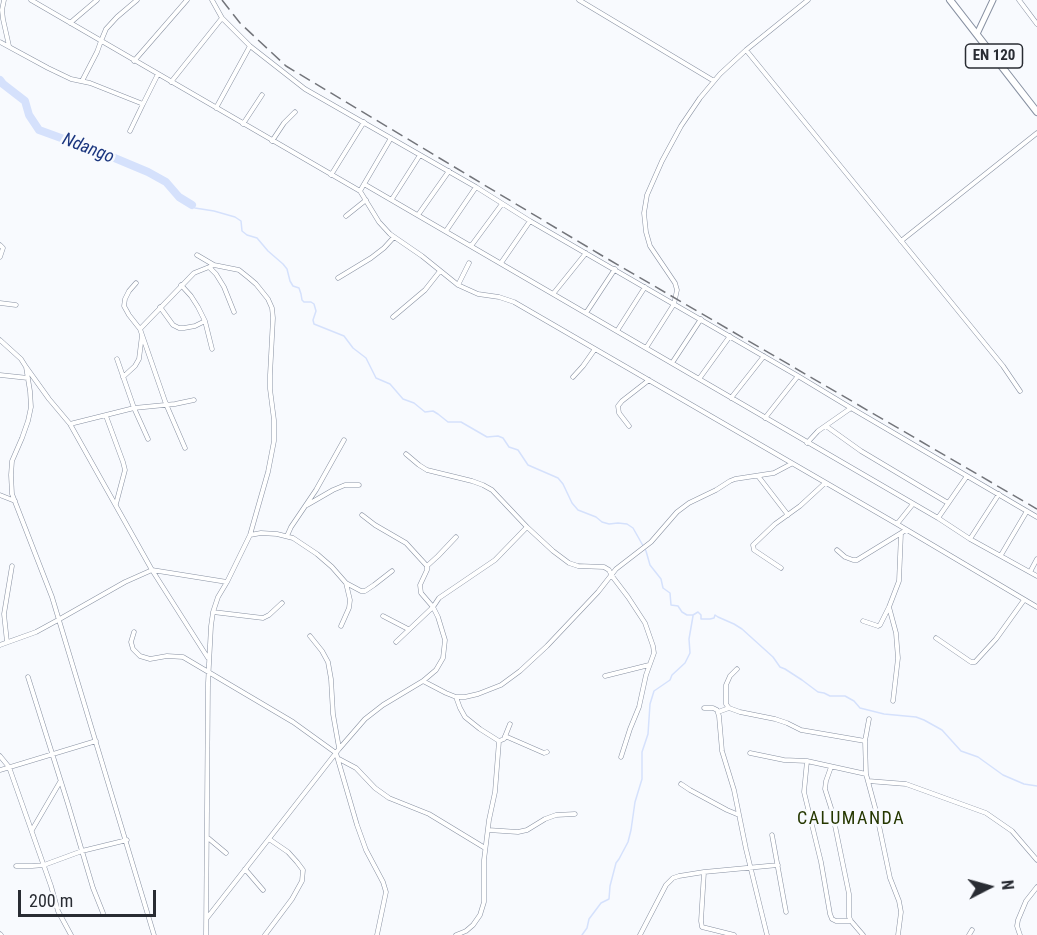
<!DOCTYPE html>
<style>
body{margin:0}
#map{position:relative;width:1037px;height:935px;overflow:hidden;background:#f8fafe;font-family:"Roboto Condensed",sans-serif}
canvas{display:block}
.north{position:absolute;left:959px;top:857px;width:60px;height:60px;-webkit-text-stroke:4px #f8fafe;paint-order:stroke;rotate:84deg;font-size:16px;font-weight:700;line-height:24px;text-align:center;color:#292c33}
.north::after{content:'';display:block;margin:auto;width:21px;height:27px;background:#292c33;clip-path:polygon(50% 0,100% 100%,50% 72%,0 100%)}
.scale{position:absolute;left:18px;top:890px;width:138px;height:27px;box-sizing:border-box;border:3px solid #292c33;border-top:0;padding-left:8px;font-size:18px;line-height:21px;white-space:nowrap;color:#292c33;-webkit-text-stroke:4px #f8fafe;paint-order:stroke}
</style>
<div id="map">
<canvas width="1037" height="935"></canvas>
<div class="north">N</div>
<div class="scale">200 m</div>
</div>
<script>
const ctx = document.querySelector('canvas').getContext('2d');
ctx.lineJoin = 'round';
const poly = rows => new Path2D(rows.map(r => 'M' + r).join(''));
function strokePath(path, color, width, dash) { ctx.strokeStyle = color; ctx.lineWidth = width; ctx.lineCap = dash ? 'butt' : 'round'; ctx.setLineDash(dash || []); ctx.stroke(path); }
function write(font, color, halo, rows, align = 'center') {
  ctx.font = font + ' "Roboto Condensed",sans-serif'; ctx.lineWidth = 5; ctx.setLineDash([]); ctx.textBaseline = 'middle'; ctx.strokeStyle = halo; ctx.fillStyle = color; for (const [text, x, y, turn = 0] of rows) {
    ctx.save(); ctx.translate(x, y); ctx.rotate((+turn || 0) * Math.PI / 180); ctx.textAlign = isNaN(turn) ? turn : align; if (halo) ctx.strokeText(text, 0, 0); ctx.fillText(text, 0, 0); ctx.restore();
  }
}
const stream = poly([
 [192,205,195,208,214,211,235,217,241,221,242,231,247,235,257,238,268,251,283,264,287,269,290,281,293,286,299,288,301,294,302,300,304,302,311,302,314,304,316,311,313,320,314,324,344,336,353,348,366,358,376,378,390,384,403,399,414,403,425,412,433,411,438,414,448,422,461,422,487,437,498,436,503,438,509,447,518,450,528,465,558,478,563,484,572,503,578,510,596,517,602,522,609,524,618,523,627,524,633,528,646,551,650,565,661,579,663,588,670,593,671,605,678,606,682,612,687,615,693,615,698,612,701,615,701,619,710,619,714,618,715,615,718,617,734,624,742,629,773,657,780,667,785,669,802,680,818,692,824,693,830,696,845,696,854,701,860,708,884,714,916,717,924,720,942,730,961,751,978,757,1003,775,1024,784,1037,786],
 [582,935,587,928,589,919,601,903,609,899,610,886,616,863,619,859,628,842,631,830,635,802,642,779,642,752,648,734,650,704,654,691,670,680,672,675,685,663,690,653,689,639,693,616]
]);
const river = poly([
 [0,80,3,84,25,101,29,115,39,130,105,154,148,172,166,182,179,197,192,205]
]);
const street = poly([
 [4,0,2,10,3,19,9,46],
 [31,0,360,191,379,222,390,234,422,256,458,285,478,294,499,297,514,302,897,524,1037,607],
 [212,0,222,18,250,46,305,89,476,187,530,221,798,376,851,408,1037,517],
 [579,0,714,81],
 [1019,0,1037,24],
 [70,23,97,0],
 [0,42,48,68,71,79,90,83,143,104,158,74],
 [746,50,1003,366,1020,391],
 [134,61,187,0],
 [82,81,97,52,101,41,106,29,117,17,137,0],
 [171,82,222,18],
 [216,108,250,46],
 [243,124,262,95],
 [130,131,143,104],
 [272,141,284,123,295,112],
 [331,175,364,122],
 [364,184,938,518,970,539,1037,576],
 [360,191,391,138],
 [392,199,420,155],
 [418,215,449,171],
 [346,216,366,200],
 [446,231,476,187],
 [901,241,1037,133],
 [0,245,3,248,0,257],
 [471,246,502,204],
 [197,255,214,265,239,270,249,278,256,284,268,299,272,308,273,318,270,375,270,389,274,420,274,441,268,472,250,535,227,582,218,597,213,612,211,626,208,683,206,935],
 [501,263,530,221],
 [209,267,216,274,224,287,234,312],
 [338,278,371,258,384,248,394,237],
 [136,283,129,291,125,299,124,306,129,315,140,329,166,404,185,448],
 [181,285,191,296,198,307,205,321,212,349],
 [458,285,469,263],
 [553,294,586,253],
 [0,303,16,305],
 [160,307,173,325,179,328,184,328,195,326,205,321],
 [586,313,615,269],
 [393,317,425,290,440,271],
 [140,329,194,273,214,265],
 [617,331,645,287],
 [0,340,21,359,26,367],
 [646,348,674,304,677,290,675,283,650,246,646,232,644,213,647,195,662,161,681,126,700,98,720,74,746,50,808,0],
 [117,359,134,408,148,439],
 [672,363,701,319],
 [0,375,28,378],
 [123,377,135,366,139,359,142,335],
 [573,377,583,366,595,349],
 [699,379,730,336],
 [731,398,764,356],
 [106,416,123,462,125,470,116,504],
 [765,418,798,376],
 [70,424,134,408,175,404,194,400],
 [629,426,619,413,618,406,622,401,649,380],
 [826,426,861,451,948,503],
 [807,443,818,431,851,408],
 [406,454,419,465,427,470,472,481,483,485,492,490,527,527,553,551,569,563,578,566,604,567,609,570,612,576,628,597,645,623,653,646,654,653,646,675,639,707,630,729,621,757],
 [758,476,788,515],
 [0,495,15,501],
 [307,505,333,490,345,485,359,485],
 [362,515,375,525,406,543,427,566,427,570,420,585,421,593,433,607,396,642],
 [938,518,967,476],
 [897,524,913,504],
 [250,535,261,533,277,534,293,538,317,554,332,567,346,583,361,591,365,591,374,585,392,571],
 [287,536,291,527,316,490,344,440],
 [970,539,999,494],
 [837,550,845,557,853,560,857,560,906,530],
 [1001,555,1027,511],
 [427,566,438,556,456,537],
 [781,568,754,550,753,545,775,524,800,506,825,483],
 [1030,572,1037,559],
 [889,607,896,633,897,646,898,658,893,701],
 [213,612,263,618,269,615,282,603],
 [383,616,408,629],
 [863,621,878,626,880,625,889,607,899,581,901,533],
 [341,626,349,608,350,600,346,583],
 [134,632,131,642,133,649,140,656,150,659,167,656,183,657,293,722,336,753,357,825,366,850,383,882,386,892,377,935],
 [310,636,322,651,328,662,331,679,333,714,339,748],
 [936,638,971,662,975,662,996,639,1024,600],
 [7,642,4,614,12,566],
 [0,645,36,632,58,620,125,582,152,570,227,582],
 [737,669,730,676,726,685,726,704,729,708,740,712,775,719,787,723,801,730,865,741],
 [605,676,649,665],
 [28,677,68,804,93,888,103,913],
 [423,681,446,693,456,697,465,697,478,694,501,685,520,671,547,646,598,592,616,569,651,542,677,512,689,503,716,490,730,481,735,479,774,473,791,464],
 [456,697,460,708,465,717,480,729,499,741,504,739,510,724],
 [704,708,713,708,717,710,719,716,722,751,734,790,746,849,767,935],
 [718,712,729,708],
 [869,719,865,741,866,774,876,811,890,878,899,901,901,912,898,935],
 [505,736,544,753,547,752],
 [750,753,784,760,807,761,866,774],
 [0,756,9,767,51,886,58,911,71,935],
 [339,759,356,768,375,788,389,798,429,814,485,848],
 [807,761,804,792,821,862,830,914,832,919,836,921,851,921],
 [831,767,826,781,825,789,832,811,849,894,849,917,851,921,863,935],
 [0,770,96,741],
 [868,781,906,784,986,813,1012,831,1037,860],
 [681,784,690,790,727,810,739,815],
 [32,830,60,782],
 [488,830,518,832,527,830,545,819,556,815,575,814],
 [772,835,786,912],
 [208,838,226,853],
 [16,866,32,866,44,865,82,851,127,840],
 [245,869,263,890],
 [704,872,701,921,702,927,734,935],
 [207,918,339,749,365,719,383,705,423,681,436,670,443,658,445,640,438,617,433,607,439,598,495,560,527,527],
 [0,934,1,935],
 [154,935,52,597,12,494,11,475,12,461,22,438,28,421,31,407,30,391,26,367,49,399,70,424,152,570,208,658],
 [265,935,292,899,302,881,303,870,297,862,288,852,269,839],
 [456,935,466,931,473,925,480,915,484,902,484,860,489,820,495,792,499,741],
 [640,935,666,885,673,878,679,876,704,872,778,865],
 [969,935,972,930],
 [1020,935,1017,926,1018,920,1026,901,1037,887]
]);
const secondary = poly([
 [977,34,993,0]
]);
const primary = poly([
 [950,0,1037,112]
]);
const rail = poly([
 [222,0,240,23,286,66,601,255,1037,509]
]);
const shields = [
 [994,56,57]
];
const shieldNames = [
 ["EN 120",994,56]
];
const waterNames = [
 ["Ndango",88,149,21]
];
const neighbourhoodNames = [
 ["CALUMANDA",851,819]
];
strokePath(stream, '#d5e1fc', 1.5);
strokePath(river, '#d5e1fc', 8);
strokePath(street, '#8891a2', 5);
strokePath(secondary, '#8891a2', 7);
strokePath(primary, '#8891a2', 8);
strokePath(street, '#fff', 4);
strokePath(secondary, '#fff', 5);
strokePath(primary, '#fff', 6);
strokePath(rail, '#73757b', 1.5, [12, 6]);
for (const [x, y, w] of shields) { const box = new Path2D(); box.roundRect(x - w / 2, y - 12, w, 24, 4.5); ctx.fillStyle = '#f8fafe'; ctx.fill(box); strokePath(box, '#292c33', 1.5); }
write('bold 15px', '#292c33', null, shieldNames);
write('italic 18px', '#1b367f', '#f8fafe', waterNames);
ctx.letterSpacing = '1.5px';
write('18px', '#253700', '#f8fafe', neighbourhoodNames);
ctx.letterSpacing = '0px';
</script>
